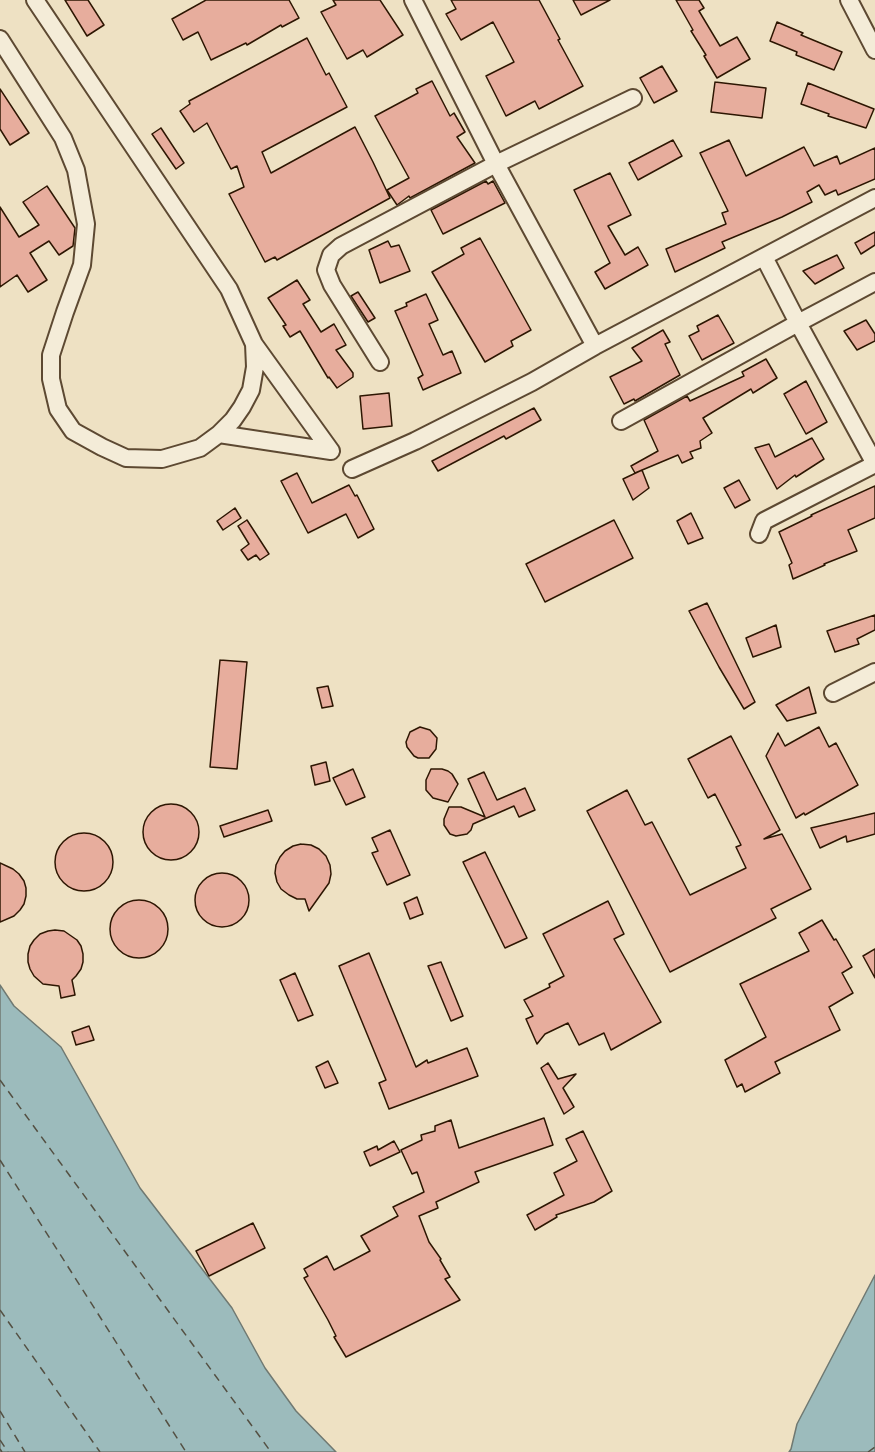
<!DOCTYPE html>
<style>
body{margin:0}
canvas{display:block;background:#eee1c3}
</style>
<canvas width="875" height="1452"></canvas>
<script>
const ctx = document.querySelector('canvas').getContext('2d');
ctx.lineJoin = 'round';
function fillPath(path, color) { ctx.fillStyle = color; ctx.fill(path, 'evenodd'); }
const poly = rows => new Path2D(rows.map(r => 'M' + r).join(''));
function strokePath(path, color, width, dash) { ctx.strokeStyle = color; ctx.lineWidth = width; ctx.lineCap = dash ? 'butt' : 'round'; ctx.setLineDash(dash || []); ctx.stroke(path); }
const water = poly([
 [0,985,14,1006,61,1047,140,1188,232,1308,265,1368,296,1411,336,1452,0,1452,0,985],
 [875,1275,875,1452,789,1452,791,1449,797,1424,875,1275]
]);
const ferry = poly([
 [0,1080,271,1452],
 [0,1160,186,1452],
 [0,1310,100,1452],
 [0,1411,25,1452],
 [0,1440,8,1452],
 [0,1449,2,1452],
 [868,1452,875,1447]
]);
const building = poly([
 [65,0,88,0,104,25,87,36,65,0],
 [206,0,289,0,299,18,282,27,281,25,247,45,246,43,211,60,198,32,183,40,172,19,206,0],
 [333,0,380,0,403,35,367,57,363,50,347,59,321,12,336,5,333,0],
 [451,0,539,0,560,39,558,40,583,86,539,109,535,101,506,116,486,76,514,62,493,22,461,40,446,14,456,9,451,0],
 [573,0,610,0,581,15,573,0],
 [676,0,699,0,704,8,699,11,720,46,737,37,750,59,717,78,704,56,706,55,691,31,693,30,676,0],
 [777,22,803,33,801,35,842,52,834,70,796,55,797,52,770,41,777,22],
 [307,38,326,75,329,73,347,107,262,152,271,173,355,127,373,162,390,198,277,260,275,257,265,262,229,194,244,187,237,166,231,169,207,123,194,132,180,111,190,104,189,101,307,38],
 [662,66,677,91,654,103,640,78,662,66],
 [432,81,450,116,454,113,465,132,457,137,475,163,410,198,409,196,397,205,387,190,409,178,375,116,418,93,416,89,432,81],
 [715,82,766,88,762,118,711,112,715,82],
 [808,83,874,109,866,128,828,116,829,114,801,104,808,83],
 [0,89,29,133,10,145,0,129,0,89],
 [161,128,184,163,176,169,152,134,161,128],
 [673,140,682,156,638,180,629,163,673,140],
 [729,140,746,176,804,147,814,166,837,156,840,164,875,148,875,179,838,195,836,190,825,195,819,185,807,192,812,202,782,217,722,242,725,248,675,272,666,249,726,224,722,213,728,211,700,153,729,140],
 [610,173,631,215,608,226,625,255,638,247,648,265,605,289,595,272,610,263,574,190,610,173],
 [486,181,488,184,493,181,505,203,443,234,431,210,486,181],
 [47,186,75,228,73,246,59,255,49,241,30,253,47,280,28,292,17,275,0,287,0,207,19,237,39,225,23,202,47,186],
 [875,232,875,245,861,254,855,243,875,232],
 [480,238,531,330,511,341,513,346,485,362,432,272,464,254,461,248,480,238],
 [388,241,391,247,399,245,410,271,380,283,369,250,388,241],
 [837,255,844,268,815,284,803,271,837,255],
 [297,280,310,300,303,304,321,332,334,324,346,345,336,350,353,373,353,377,337,388,329,377,328,378,300,331,290,337,283,326,286,325,268,298,297,280],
 [358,292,375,318,368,322,351,296,358,292],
 [426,294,438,320,429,324,443,355,452,351,461,373,423,390,418,378,423,375,395,311,407,306,406,303,426,294],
 [718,315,734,343,702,360,689,336,699,331,697,326,718,315],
 [866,320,875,334,875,341,857,350,844,331,866,320],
 [663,330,670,342,665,344,680,375,635,401,634,399,624,404,610,377,642,361,632,348,663,330],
 [766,359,777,378,753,393,751,389,703,418,712,433,700,441,701,448,690,452,693,458,682,463,678,455,635,473,631,466,658,451,644,420,687,396,690,401,744,376,742,372,766,359],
 [806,381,827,422,806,434,784,394,806,381],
 [389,393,392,426,363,429,360,396,389,393],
 [534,408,541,420,506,439,504,436,438,471,432,461,534,408],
 [812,438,824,459,796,477,795,475,777,489,755,448,769,444,775,457,812,438],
 [642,470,649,488,633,500,623,479,642,470],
 [297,473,312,503,349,485,355,496,357,495,374,529,358,538,346,514,308,533,281,481,297,473],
 [739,480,750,500,735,508,724,488,739,480],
 [875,486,875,518,848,530,857,551,824,564,825,565,793,579,789,565,792,563,779,532,812,516,811,515,875,486],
 [235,508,241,518,223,530,217,521,235,508],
 [691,513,703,538,688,544,677,521,691,513],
 [247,520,269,554,260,560,256,555,248,560,241,550,249,544,238,526,247,520],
 [614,520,633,558,545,602,526,564,614,520],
 [707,603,755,702,744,709,719,667,689,611,707,603],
 [875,615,875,630,857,639,859,644,835,652,827,631,875,615],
 [776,625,781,647,753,657,746,638,776,625],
 [220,660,247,662,237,769,210,767,220,660],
 [328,686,333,706,322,708,317,688,328,686],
 [809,687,816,713,787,721,776,705,809,687],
 [420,727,430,730,437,738,436,749,429,758,418,758,414,756,407,747,406,742,410,732,420,727],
 [819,727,829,747,836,743,858,785,805,815,804,813,796,818,766,756,778,733,785,746,819,727],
 [731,736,780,830,764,839,782,834,811,889,771,909,776,918,670,972,587,811,627,790,645,825,652,822,690,895,746,868,736,847,741,845,715,794,708,798,688,759,731,736],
 [326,762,330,781,315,785,311,766,326,762],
 [353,769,365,797,346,805,333,778,353,769],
 [431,769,442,769,448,771,452,774,458,784,448,802,433,798,426,790,426,780,431,769],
 [484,772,497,800,525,788,535,810,519,817,514,806,473,824,471,830,467,834,456,836,450,834,444,825,444,819,449,807,461,807,485,817,468,779,484,772],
 '143 832a28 28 0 1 1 56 0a28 28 0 1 1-56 0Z',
 [268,810,272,821,224,837,220,826,268,810],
 [875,813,875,834,847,842,846,836,820,848,811,828,875,813],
 [390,830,410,875,387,885,372,853,378,851,372,838,390,830],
 '55 862a29 29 0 1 1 58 0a29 29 0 1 1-58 0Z',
 [301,844,311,845,319,849,326,856,330,865,331,874,329,883,309,911,305,899,297,899,289,895,281,889,277,882,275,873,276,865,280,857,285,851,293,846,301,844],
 [485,852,527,938,505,948,463,862,485,852],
 [0,863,13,869,19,874,24,881,26,888,26,896,24,904,20,910,14,916,0,922,0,863],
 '195 900a27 27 0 1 1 54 0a27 27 0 1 1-54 0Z',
 [417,897,423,914,410,919,404,903,417,897],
 '110 929a29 29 0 1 1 58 0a29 29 0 1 1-58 0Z',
 [608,901,624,934,614,939,661,1022,611,1050,604,1033,579,1045,568,1023,545,1034,537,1044,526,1019,533,1016,524,1000,550,987,549,984,564,976,543,934,608,901],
 [822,920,834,940,836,939,852,967,842,973,853,993,829,1007,840,1030,775,1062,780,1073,745,1092,742,1084,737,1087,725,1060,766,1037,740,984,809,951,799,933,822,920],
 [55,930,64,931,77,940,81,946,83,954,83,962,81,969,76,976,72,980,75,995,61,998,59,986,43,984,34,976,30,969,28,962,28,954,30,946,34,940,40,934,48,931,55,930],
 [875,949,875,978,863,956,875,949],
 [369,953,416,1067,427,1060,428,1063,467,1048,478,1076,389,1109,379,1083,386,1080,339,966,369,953],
 [441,962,463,1016,451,1021,428,966,441,962],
 [295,973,313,1015,298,1021,280,980,295,973],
 [89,1026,94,1040,76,1045,72,1032,89,1026],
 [328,1061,338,1083,325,1088,316,1067,328,1061],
 [548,1063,558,1079,576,1074,563,1088,574,1107,564,1114,541,1068,548,1063],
 [544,1118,553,1145,475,1172,479,1182,436,1202,438,1208,419,1216,429,1242,441,1259,440,1260,450,1277,445,1279,460,1300,346,1357,334,1337,336,1336,328,1320,304,1278,308,1276,304,1269,327,1256,334,1270,370,1251,361,1236,398,1216,393,1207,424,1192,417,1172,412,1174,401,1150,422,1140,421,1135,435,1131,435,1126,451,1120,459,1148,544,1118],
 [583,1131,612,1191,594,1202,556,1215,557,1217,535,1230,527,1215,564,1195,554,1173,577,1161,566,1139,583,1131],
 [394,1141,400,1152,370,1166,364,1152,377,1146,378,1150,394,1141],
 [253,1223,265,1248,209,1276,196,1251,253,1223]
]);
const street = poly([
 [413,0,496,164,595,346],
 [849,0,875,50],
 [0,39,63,138,76,170,86,224,82,265,65,312,51,355,51,379,58,409,73,431,102,447,126,458,162,459,200,448,219,434,233,420,242,407,251,390,255,367,254,344,229,289,35,0],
 [764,257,798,323,875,464],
 [254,344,331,451],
 [380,362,332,285,326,270,331,255,341,246,496,164,633,98],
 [621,421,798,323,875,282],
 [219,434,331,451],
 [352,469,415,441,532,382,595,346,875,198],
 [759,534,764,521,875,464],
 [833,693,875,672]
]);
fillPath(water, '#9cbbbc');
strokePath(water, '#707972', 1.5);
strokePath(ferry, '#545043', 1.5, [8, 6]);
fillPath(building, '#e7ad9d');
strokePath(building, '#2d1602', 1.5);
strokePath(street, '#5d4932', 20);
strokePath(street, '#f4ecd8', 16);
</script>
